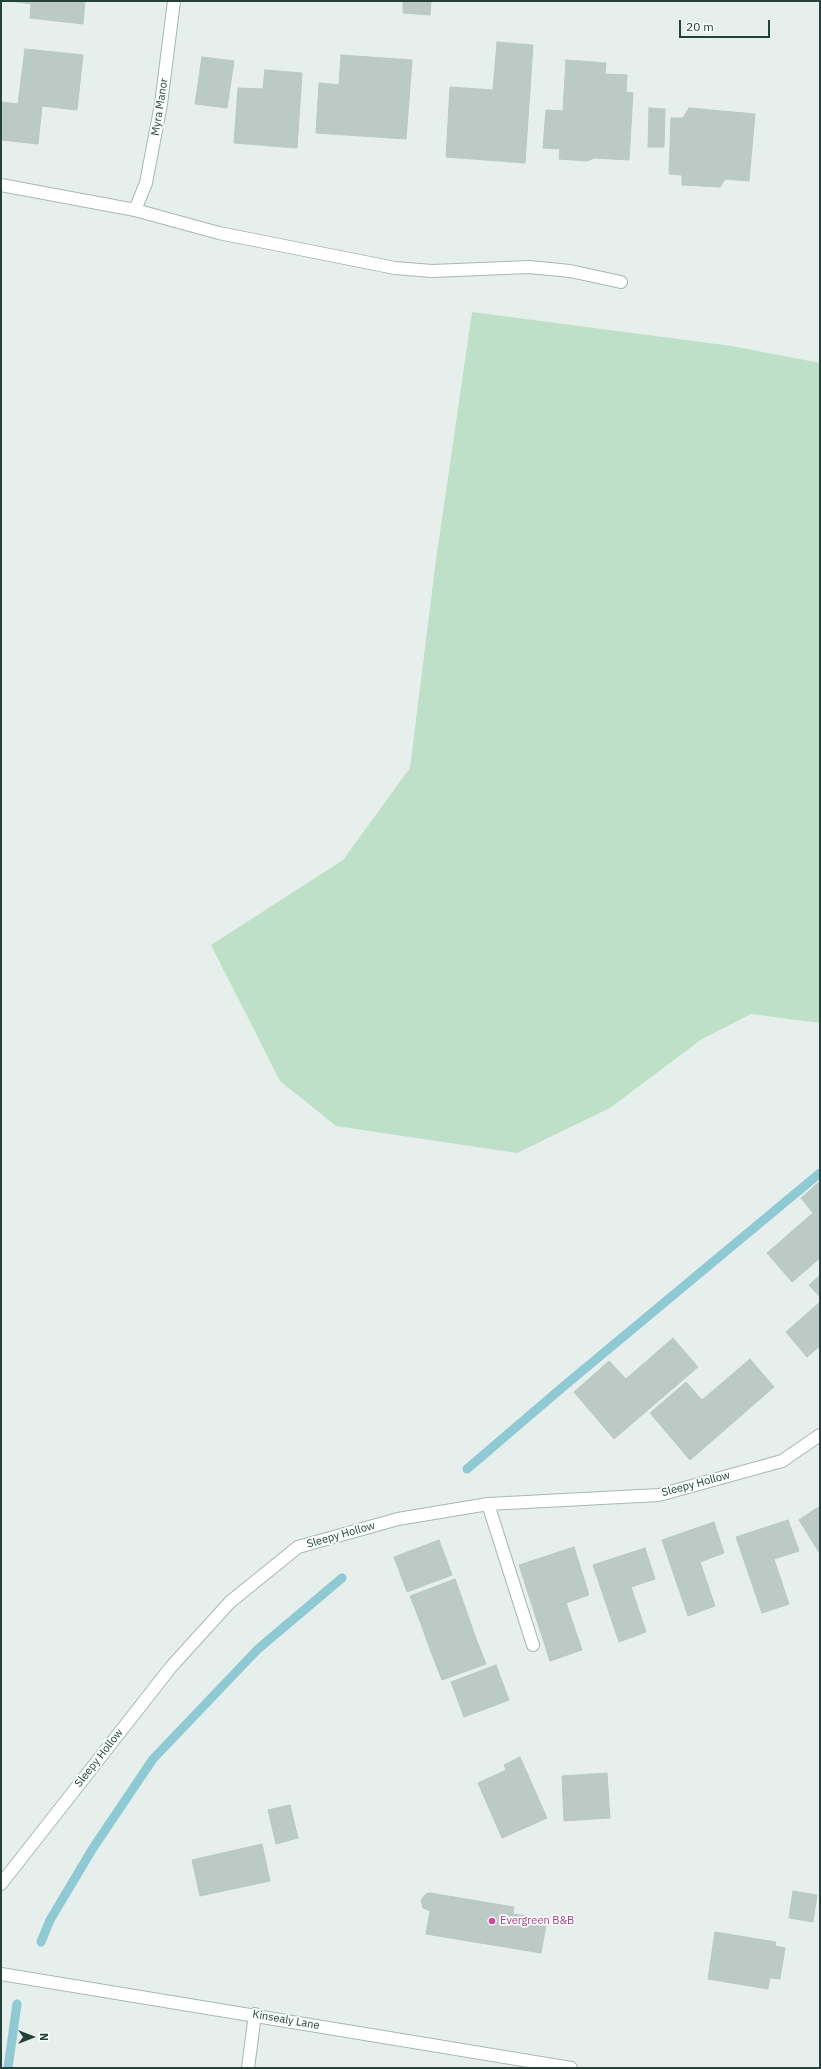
<!DOCTYPE html>
<style>
body{margin:0}
#map{position:relative;width:821px;height:2069px;overflow:hidden;background:#e6efeb;font-family:"IBM Plex Sans",sans-serif}
canvas{display:block}
.frame{position:absolute;inset:0;border:2px solid #24423a;pointer-events:none}
.north{position:absolute;left:12px;top:2017px;width:40px;height:40px;-webkit-text-stroke:3px #f7fbf9;paint-order:stroke;rotate:90deg;font-size:11px;font-weight:700;line-height:16px;text-align:center;color:#24423a}
.north::after{content:'';display:block;margin:auto;width:14px;height:18px;background:#24423a;clip-path:polygon(50% 0,100% 100%,50% 72%,0 100%)}
.scale{position:absolute;left:679px;top:20px;width:91px;height:18px;box-sizing:border-box;border:2px solid #24423a;border-top:0;padding-left:5px;font-size:12px;line-height:14px;white-space:nowrap;color:#24423a;-webkit-text-stroke:3px #f7fbf9;paint-order:stroke}
</style>
<div id="map">
<canvas width="821" height="2069"></canvas>
<div class="frame"></div>
<div class="north">N</div>
<div class="scale">20 m</div>
</div>
<script>
const ctx = document.querySelector('canvas').getContext('2d');
ctx.lineJoin = 'round';
function fillPath(path, color) { ctx.fillStyle = color; ctx.fill(path, 'evenodd'); }
const poly = rows => new Path2D(rows.map(r => 'M' + r).join(''));
function strokePath(path, color, width, dash) { ctx.strokeStyle = color; ctx.lineWidth = width; ctx.lineCap = dash ? 'butt' : 'round'; ctx.setLineDash(dash || []); ctx.stroke(path); }
function write(font, color, halo, rows, align = 'center') {
  ctx.font = font + ' "IBM Plex Sans",sans-serif'; ctx.lineWidth = 3.5; ctx.setLineDash([]); ctx.textBaseline = 'middle'; ctx.strokeStyle = halo; ctx.fillStyle = color; for (const [text, x, y, turn = 0] of rows) {
    ctx.save(); ctx.translate(x, y); ctx.rotate((+turn || 0) * Math.PI / 180); ctx.textAlign = isNaN(turn) ? turn : align; if (halo) ctx.strokeText(text, 0, 0); ctx.fillText(text, 0, 0); ctx.restore();
  }
}
const green = poly([
 [472,312,732,346,820,363,820,1023,751,1014,702,1039,610,1108,517,1153,336,1126,280,1081,211,945,343,860,410,768,435,567]
]);
const stream = poly([
 [467,1469,564,1386,820,1173],
 [41,1942,50,1920,93,1848,153,1759,258,1649,342,1578],
 [8,2068,17,2004]
]);
const building = poly([
 [10,1,85,1,83,24,30,18,31,4,10,1],
 [403,1,431,1,430,15,403,13,403,1],
 [497,42,533,45,525,163,446,157,450,87,493,90,497,42],
 [25,49,83,55,77,110,42,106,38,144,1,140,1,102,18,104,25,49],
 [341,55,412,60,406,139,316,133,319,83,339,85,341,55],
 [202,57,234,61,227,108,195,104,202,57],
 [566,60,606,63,605,74,627,75,626,92,633,93,629,160,594,158,587,161,559,159,560,149,543,148,546,110,563,111,566,60],
 [265,70,302,73,297,148,234,143,238,88,263,89,265,70],
 [649,108,665,109,664,147,648,147,649,108],
 [689,108,755,114,749,181,725,179,720,187,682,185,682,175,669,174,671,118,683,118,689,108],
 [820,1181,820,1258,792,1282,767,1253,813,1213,801,1198,820,1181],
 [820,1275,820,1297,809,1285,820,1275],
 [820,1302,820,1346,807,1357,786,1332,820,1302],
 [673,1338,698,1367,614,1439,574,1392,609,1361,626,1379,673,1338],
 [750,1359,774,1387,690,1460,650,1413,686,1382,702,1400,750,1359],
 [820,1506,820,1554,799,1520,820,1506],
 [788,1520,799,1551,774,1559,789,1604,762,1613,736,1537,788,1520],
 [714,1522,724,1553,700,1562,715,1606,688,1616,662,1540,714,1522],
 [439,1540,452,1575,407,1592,394,1557,439,1540],
 [574,1547,589,1595,566,1603,582,1650,550,1661,519,1565,574,1547],
 [645,1548,655,1579,631,1587,646,1632,619,1642,593,1565,645,1548],
 [455,1579,465,1607,421,1624,410,1596,455,1579],
 [465,1607,475,1636,431,1652,421,1624,465,1607],
 [475,1636,486,1664,442,1680,431,1652,475,1636],
 [496,1665,509,1700,464,1717,451,1682,496,1665],
 [520,1757,547,1818,502,1838,478,1783,506,1770,504,1765,520,1757],
 [607,1773,610,1818,564,1821,562,1776,607,1773],
 [290,1805,298,1838,276,1844,268,1810,290,1805],
 [262,1844,270,1881,200,1896,192,1860,262,1844],
 [793,1891,817,1895,813,1922,789,1918,793,1891],
 [430,1893,514,1907,513,1914,547,1920,541,1953,426,1934,430,1911,423,1908,421,1900,426,1894,430,1893],
 [715,1932,776,1942,775,1946,785,1948,780,1979,770,1978,768,1989,708,1979,715,1932]
]);
const street = poly([
 [1,185,135,210,219,233,395,268,432,271,529,267,570,271,621,282],
 [135,210,146,183,161,104,174,1],
 [488,1504,533,1645],
 [1,1884,171,1667,230,1602,298,1547,398,1519,488,1504,659,1495,782,1461,820,1435],
 [248,2068,255,2014]
]);
const secondary = poly([
 [1,1974,571,2068]
]);
const markers = [
 [492,1921,4,"#d1479c"]
];
const streetNames = [
 ["Myra Manor",160,107,-81],
 ["Sleepy Hollow",696,1484,-15],
 ["Sleepy Hollow",341,1535,-16],
 ["Sleepy Hollow",99,1758,-52],
 ["Kinsealy Lane",286,2020,10]
];
const hotelNames = [
 ["Evergreen B&B",500,1921]
];
fillPath(green, '#bfe0c8');
strokePath(stream, '#8ec9d4', 9);
fillPath(building, '#bbcac4');
strokePath(building, '#b8c9c2', 1);
strokePath(street, '#a8b8b2', 14);
strokePath(secondary, '#a4bbb3', 14);
strokePath(street, '#fff', 12);
strokePath(secondary, '#fff', 12);
for (const [x, y, r, color] of markers) { const dot = new Path2D(); dot.arc(x, y, r, 0, 2 * Math.PI); ctx.fillStyle = color; ctx.fill(dot); strokePath(dot, '#f7fbf9', 1.5); }
write('11px', '#24423a', '#f7fbf9', streetNames);
write('11px', '#b23c85', '#f7fbf9', hotelNames, 'left');
</script>
